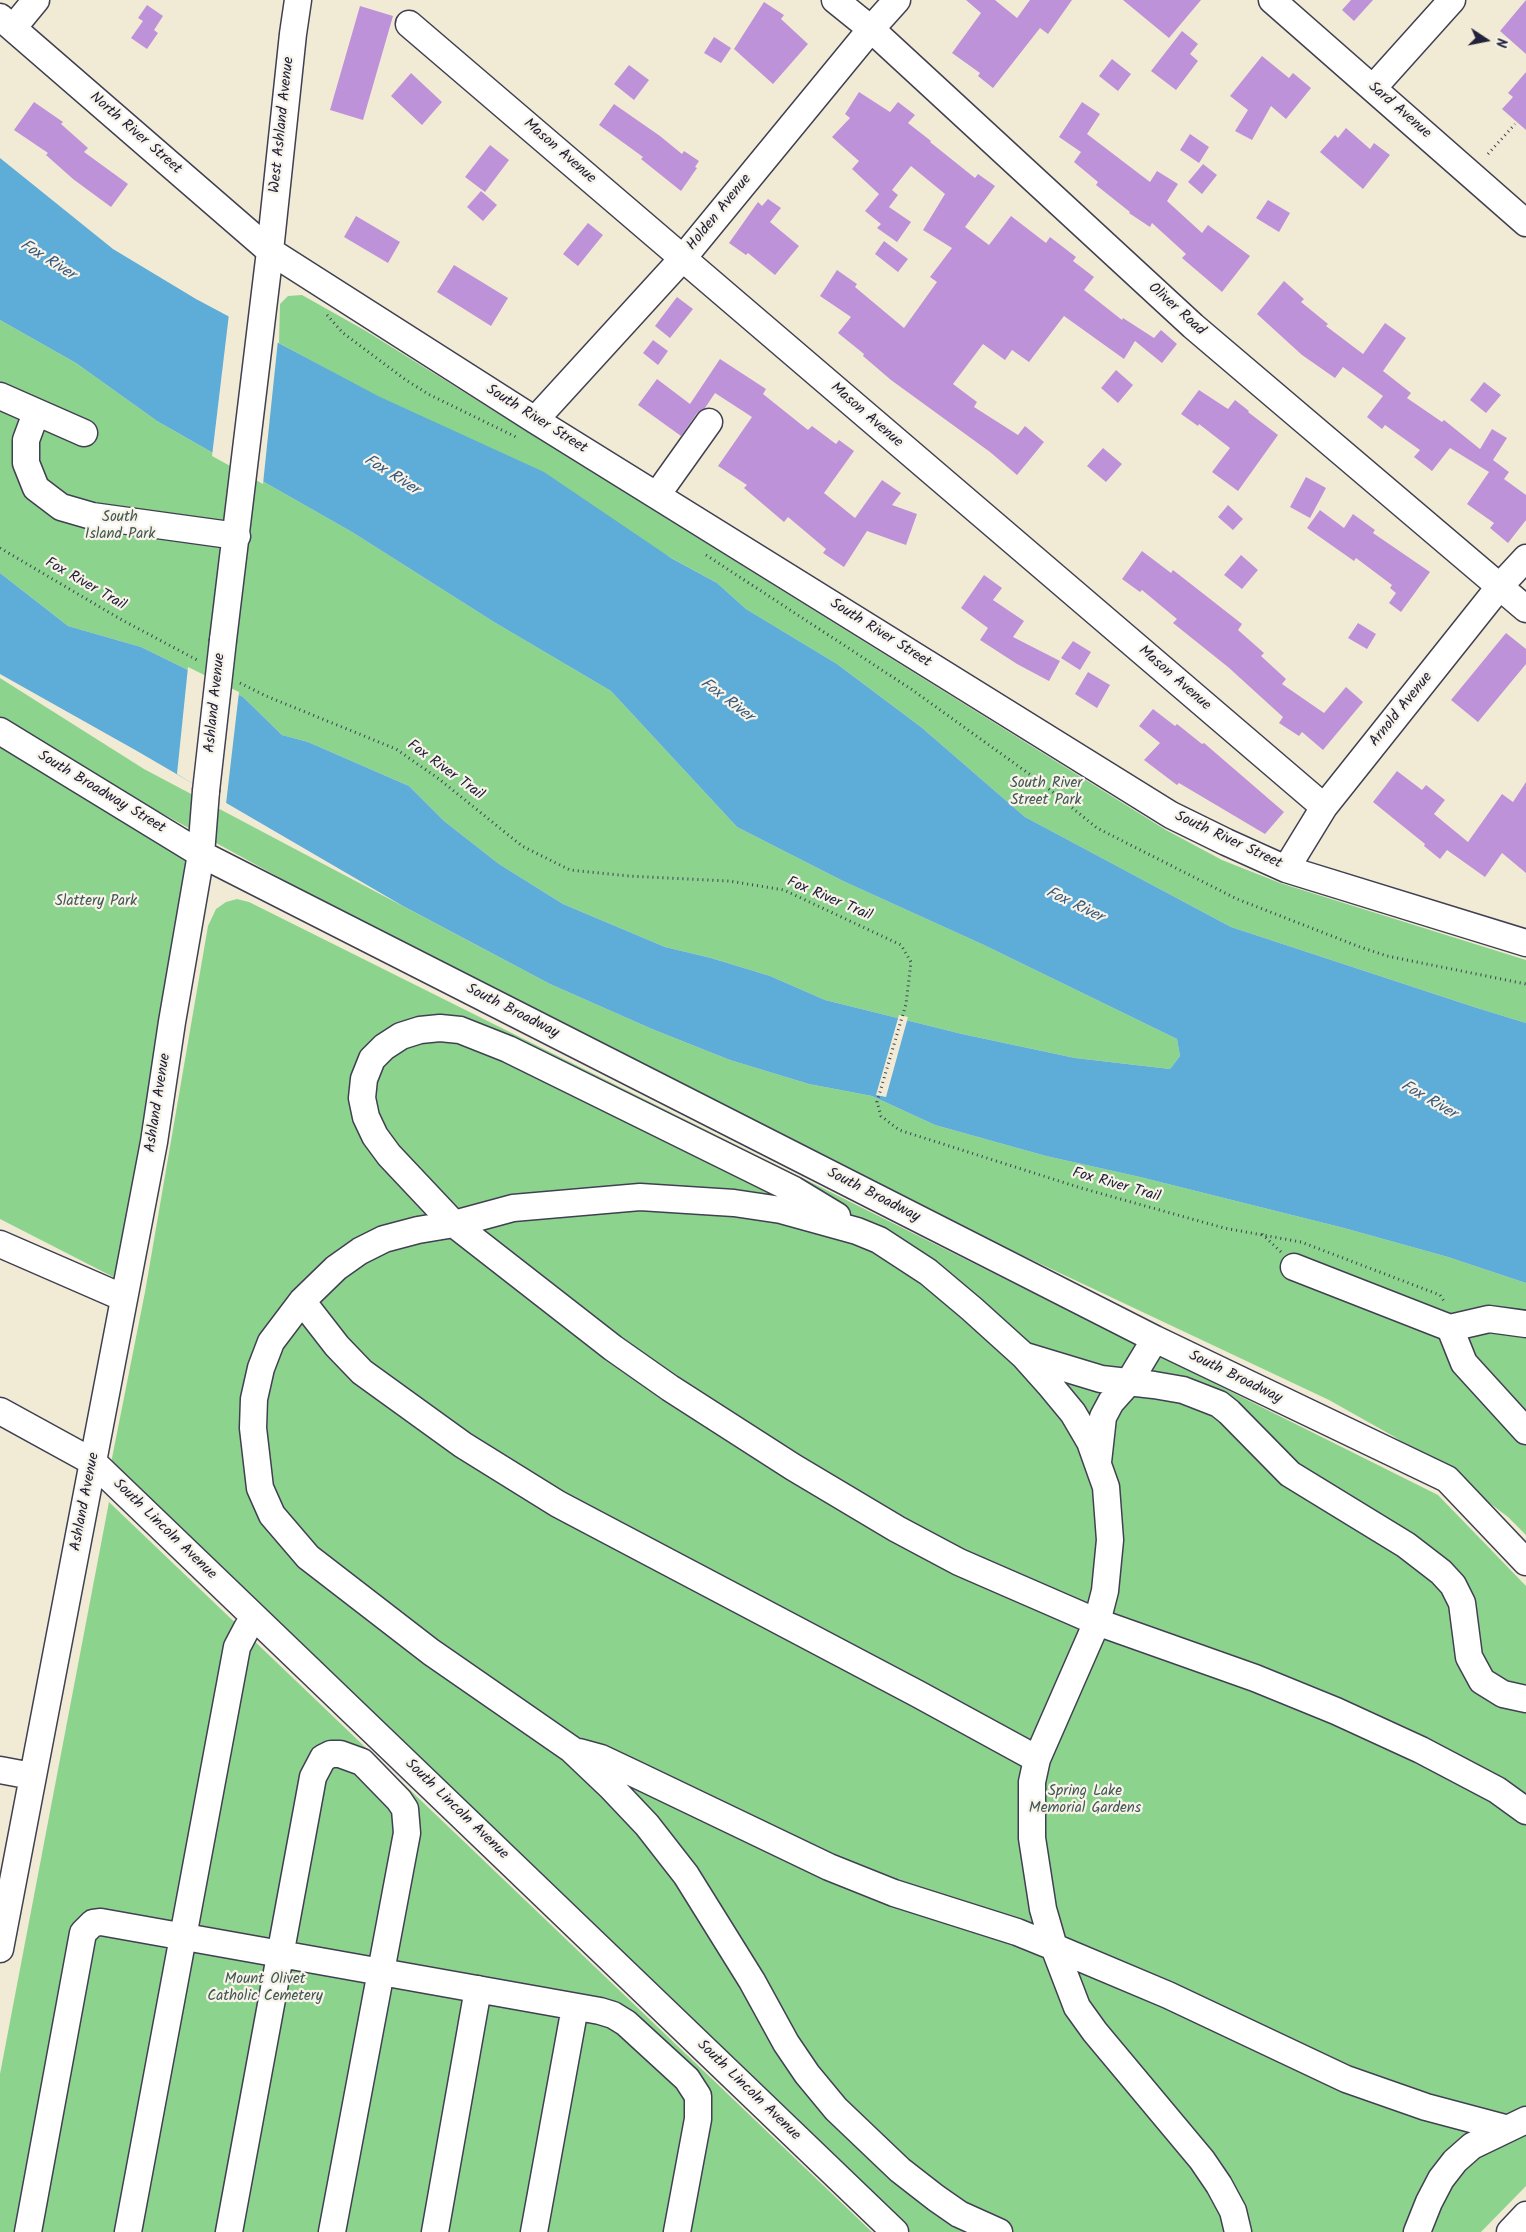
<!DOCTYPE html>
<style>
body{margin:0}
#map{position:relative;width:1526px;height:2232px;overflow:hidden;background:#f1ebd5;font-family:Kalam,sans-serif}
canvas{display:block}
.north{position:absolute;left:1461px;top:15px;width:50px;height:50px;-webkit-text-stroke:4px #f7f3e8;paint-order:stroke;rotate:101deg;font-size:14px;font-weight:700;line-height:20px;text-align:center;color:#22223b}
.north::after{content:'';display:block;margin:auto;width:18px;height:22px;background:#22223b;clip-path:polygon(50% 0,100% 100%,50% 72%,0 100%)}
</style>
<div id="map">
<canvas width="1526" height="2232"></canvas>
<div class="north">N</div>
</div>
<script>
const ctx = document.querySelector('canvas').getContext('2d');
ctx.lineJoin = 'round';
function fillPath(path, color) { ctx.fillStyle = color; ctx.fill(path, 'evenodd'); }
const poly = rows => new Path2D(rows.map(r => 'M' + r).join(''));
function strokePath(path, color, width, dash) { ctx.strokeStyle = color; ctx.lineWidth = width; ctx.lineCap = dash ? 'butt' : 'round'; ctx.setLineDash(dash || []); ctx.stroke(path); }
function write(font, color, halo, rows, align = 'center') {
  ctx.font = font + ' Kalam,sans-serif'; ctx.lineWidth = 4.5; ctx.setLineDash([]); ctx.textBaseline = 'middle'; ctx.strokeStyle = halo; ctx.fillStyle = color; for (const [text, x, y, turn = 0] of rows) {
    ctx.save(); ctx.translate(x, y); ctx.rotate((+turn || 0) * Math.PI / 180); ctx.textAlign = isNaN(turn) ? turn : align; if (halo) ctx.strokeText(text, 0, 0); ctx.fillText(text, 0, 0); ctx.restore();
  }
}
const green = poly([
 [302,295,366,331,1166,830,1222,860,1280,883,1526,960,1526,1023,1474,1007,1231,927,1025,817,921,727,837,664,746,609,717,583,279,343,280,304,288,296],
 [0,320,76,363,157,421,352,532,494,622,611,691,737,827,843,881,984,945,1177,1039,1180,1056,1170,1069,1075,1058,962,1034,825,1000,770,976,711,958,665,947,563,904,499,864,444,821,409,786,308,742,282,735,243,697,141,647,68,626,0,573],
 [0,678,144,769,550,984,652,1029,730,1060,809,1084,872,1096,935,1125,1046,1156,1140,1177,1344,1228,1448,1257,1526,1283,1526,1535,1508,1517,1450,1473,1393,1436,1329,1400,905,1200,432,961,79,768,0,720],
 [0,731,201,854,127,1284,0,1219],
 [237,899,249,902,1438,1495,1526,1586,1526,2186,1481,2232,910,2232,111,1463,145,1292,208,926,216,909,226,902],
 [109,1502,872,2232,0,2232,0,2074]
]);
const water = poly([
 [0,158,113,249,196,299,378,396,544,472,671,558,717,583,746,609,837,664,921,727,1025,817,1231,927,1474,1007,1526,1023,1526,1283,1448,1257,1344,1228,1140,1177,1046,1156,935,1125,872,1096,809,1084,730,1060,652,1029,550,984,403,906,137,751,0,674,0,573,68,626,141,647,243,697,282,735,308,742,409,786,444,821,499,864,563,904,665,947,711,958,770,976,825,1000,962,1034,1075,1058,1170,1069,1180,1056,1177,1039,984,945,843,881,737,827,611,691,494,622,352,532,157,421,76,363,0,320]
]);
const pier = poly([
 [229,314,278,340,263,484,212,456],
 [188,667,239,692,226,804,177,774],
 [899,1015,908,1017,886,1097,876,1095]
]);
const building = poly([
 [966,0,995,0,1017,18,1030,0,1072,0,1048,34,1040,28,993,88,978,76,980,73,952,53,981,13],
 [1123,0,1201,0,1169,38],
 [1351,0,1373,0,1354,21,1342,10],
 [1526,0,1526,54,1500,31],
 [764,2,784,15,781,19,808,44,773,84,734,49],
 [147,5,163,16,154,30,158,33,147,49,131,38,143,21,138,18],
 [360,6,393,16,363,120,330,110],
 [1182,31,1198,44,1190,54,1198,61,1176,90,1151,71],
 [714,37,731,48,721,63,704,53],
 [1262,56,1289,78,1293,73,1311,88,1286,119,1271,106,1252,140,1235,131,1248,110,1230,96],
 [1112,59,1131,74,1118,91,1099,76],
 [629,65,649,80,634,100,614,84],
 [1526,72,1526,130,1502,109,1513,97,1508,93],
 [411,73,442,102,422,125,391,96],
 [859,92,890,112,898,102,915,115,908,123,931,141,930,142,975,178,978,174,995,186,965,227,989,245,1011,216,1046,243,1050,237,1076,257,1073,261,1094,277,1084,290,1122,320,1123,318,1154,338,1161,330,1177,344,1162,363,1135,341,1124,359,1064,316,1029,362,1012,350,1005,360,983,344,953,384,977,402,974,407,1018,435,1025,426,1044,442,1017,475,990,452,891,380,863,356,864,354,838,333,851,317,820,296,837,270,857,284,855,287,904,328,937,282,930,277,952,248,923,230,945,194,911,166,892,190,898,195,889,207,911,222,897,242,877,228,881,224,865,211,879,194,852,169,859,161,832,137,850,118,845,114],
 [34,102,63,122,61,124,88,148,84,152,128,184,111,207,73,179,46,155,48,153,14,130],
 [1082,102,1100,114,1087,134,1150,182,1157,171,1178,184,1167,201,1202,233,1208,225,1250,256,1222,292,1182,258,1186,254,1152,223,1150,227,1129,213,1130,212,1096,185,1098,182,1074,162,1081,152,1059,137],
 [614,104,660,136,682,154,684,151,699,161,695,167,697,168,681,191,641,159,643,157,599,125],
 [1346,128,1370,149,1374,143,1390,155,1363,189,1320,152,1335,135,1338,138],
 [1190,134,1209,147,1199,163,1180,150],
 [490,145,509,160,485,192,465,177],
 [1203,164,1217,175,1202,194,1188,182],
 [481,191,497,205,483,221,467,207],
 [768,199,781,208,770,222,799,246,775,275,748,253,746,255,729,243,758,202,762,206],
 [1268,200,1290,213,1279,232,1256,218],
 [356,216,400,242,388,263,344,237],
 [588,223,603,235,578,266,563,254],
 [884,241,908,259,898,272,875,254],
 [454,265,508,298,491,326,437,292],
 [1284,281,1304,299,1301,302,1328,324,1326,326,1363,354,1385,323,1406,338,1383,371,1411,393,1407,398,1442,422,1444,420,1480,449,1492,429,1507,438,1493,460,1509,472,1504,479,1526,495,1526,520,1508,543,1490,528,1494,523,1467,504,1489,472,1450,448,1432,471,1414,457,1420,450,1385,425,1382,429,1367,417,1383,396,1343,367,1335,378,1302,355,1257,314],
 [677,297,693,309,670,338,655,326],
 [653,340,668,351,658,365,643,353],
 [720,359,766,389,763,394,808,430,812,426,836,444,839,440,854,451,824,493,855,518,882,480,901,493,892,505,917,514,906,545,867,531,844,567,823,553,826,549,788,517,784,522,744,488,747,485,718,466,752,417,715,393,705,408,697,413,681,436,638,405,657,379,690,404],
 [1116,370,1133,385,1118,403,1101,388],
 [1484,382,1501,395,1486,413,1470,400],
 [1199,390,1228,409,1235,400,1249,411,1248,412,1278,435,1238,491,1212,472,1230,448,1199,424,1198,426,1181,414],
 [1103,448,1122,464,1106,482,1087,466],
 [1306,477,1326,488,1310,518,1290,507],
 [1228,505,1243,519,1233,530,1218,517],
 [1320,510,1344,528,1353,514,1375,530,1373,533,1430,572,1401,612,1389,603,1396,593,1390,588,1392,585,1356,558,1354,561,1307,528],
 [1142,551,1171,573,1173,570,1242,624,1238,630,1264,653,1261,656,1286,679,1282,684,1324,713,1346,687,1363,702,1323,750,1302,732,1299,736,1279,723,1283,717,1228,667,1173,623,1177,619,1142,590,1140,592,1122,579],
 [1241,555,1258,570,1242,589,1224,575],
 [984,575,1002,588,993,600,1024,621,1013,637,1060,661,1049,681,1017,664,980,640,988,628,961,608],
 [1358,623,1376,634,1367,649,1348,638],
 [1506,633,1526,649,1526,664,1478,722,1451,700],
 [1073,641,1091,652,1080,670,1061,658],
 [1088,672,1110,685,1097,708,1075,694],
 [1153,709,1175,726,1177,724,1202,744,1204,743,1284,812,1265,834,1179,783,1177,785,1144,760,1160,743,1139,726],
 [1397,771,1422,790,1426,785,1445,800,1434,814,1468,842,1502,794,1513,802,1526,782,1526,873,1502,853,1485,877,1447,850,1440,859,1424,846,1425,844,1373,802]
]);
const path = poly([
 [1488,154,1515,124],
 [327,315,343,333,406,380,428,394,518,438],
 [0,548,122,620,199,661],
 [706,555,911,689,1039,781,1097,828,1237,899,1360,947,1387,956,1526,984],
 [240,683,266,696,396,749,439,779,522,846,570,870,629,876,729,881,784,890,901,945,911,962,906,1004,877,1102,881,1116,899,1130,1081,1188,1224,1228,1301,1242,1440,1295,1444,1301],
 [1262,1234,1281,1252]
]);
const minor = poly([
 [835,0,871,29,1193,326,1526,609],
 [1272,0,1526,223],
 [0,17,270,251,535,420,1171,815,1226,842,1286,869,1526,943],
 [409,24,1324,807],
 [13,28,36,0],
 [1373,88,1452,0],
 [0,396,84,433],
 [36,413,26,440,26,463,36,488,61,507,92,516,237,536],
 [535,420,683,258,871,29,897,0],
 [657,495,709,422],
 [223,640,270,251,293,34,298,0],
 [0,731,201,854,1155,1339,1447,1479,1526,1562],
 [1286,869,1324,807,1500,586,1526,558],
 [837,1216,794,1190,638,1113,508,1049,460,1030,440,1028,420,1030,401,1036,384,1047,372,1059,364,1079,362,1098,366,1117,375,1136,389,1155,454,1224,613,1348,670,1388,793,1467,897,1529,959,1562,1097,1622,1255,1678,1336,1711,1421,1750,1497,1790,1526,1811],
 [0,1244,124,1298],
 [1294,1267,1450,1328,1489,1319,1526,1324],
 [302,1301,337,1346,362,1372,463,1445,558,1504,918,1694,1037,1759],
 [1450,1328,1464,1363,1526,1431],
 [1025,1356,1101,1379,1154,1385,1183,1390,1219,1404,1229,1412,1290,1474,1406,1545,1441,1572,1453,1585,1462,1603,1469,1657,1482,1681,1503,1694,1526,1699],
 [0,1411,93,1462,895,2232],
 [1098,1462,1103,1417,1111,1402,1129,1382,1155,1339],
 [579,1752,601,1758,637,1775,829,1867,894,1893,1017,1932,1054,1947,1168,1995,1346,2079,1426,2107,1505,2128],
 [0,1770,32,1776],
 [0,1949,154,1142,172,1022,201,854,206,791],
 [28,2232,83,1933,93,1923,101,1922,600,2011,613,2015,626,2023,687,2079,698,2096,698,2119,677,2232],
 [128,2232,237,1647,247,1628,257,1620],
 [229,2232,313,1777,323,1758,331,1754,340,1754,362,1762,399,1800,405,1809,407,1833,332,2232],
 [435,2232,478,1989],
 [534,2232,575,2007],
 [999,2232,959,2214,936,2198,900,2170,836,2109,807,2074,786,2043,752,1981,686,1875,647,1825,611,1787,571,1749,431,1652,308,1557,272,1515,260,1488,253,1428,254,1399,261,1368,271,1342,302,1301,336,1268,360,1251,384,1239,418,1230,454,1224,513,1208,640,1197,734,1203,781,1210,857,1231,879,1240,928,1272,972,1309,1024,1356,1049,1384,1073,1413,1090,1442,1106,1487,1110,1540,1105,1591,1097,1622,1037,1759,1032,1782,1032,1838,1043,1909,1054,1947,1077,2007,1095,2032,1202,2160,1219,2185,1233,2211,1238,2232],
 [1417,2232,1429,2202,1441,2179,1455,2161,1472,2146,1526,2120],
 [1510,2232,1526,2215]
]);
const minorBridge = poly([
 [206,791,223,640]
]);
const streetNames = [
 ["Sard Avenue",1399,111,41],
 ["West Ashland Avenue",283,125,-84],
 ["North River Street",135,134,41],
 ["Mason Avenue",559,152,41],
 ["Holden Avenue",720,213,-51],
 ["Oliver Road",1176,310,42],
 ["Mason Avenue",866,416,41],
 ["South River Street",536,420,32],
 ["Fox River Trail",85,585,30],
 ["South River Street",880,634,32],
 ["Mason Avenue",1174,679,41],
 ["Ashland Avenue",216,703,-84],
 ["Arnold Avenue",1402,710,-51],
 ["Fox River Trail",445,771,36],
 ["South Broadway Street",101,793,31],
 ["South River Street",1228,841,25],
 ["Fox River Trail",829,900,23],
 ["South Broadway",512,1012,27],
 ["Ashland Avenue",159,1103,-81],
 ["Fox River Trail",1116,1186,16],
 ["South Broadway",873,1196,27],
 ["South Broadway",1235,1378,26],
 ["Ashland Avenue",86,1502,-79],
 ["South Lincoln Avenue",164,1530,44],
 ["South Lincoln Avenue",456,1810,44],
 ["South Lincoln Avenue",748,2091,44]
];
const parkNames = [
 ["South",120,518],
 ["Island Park",120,535],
 ["South River",1046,784],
 ["Street Park",1046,801],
 ["Slattery Park",96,902],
 ["Spring Lake",1085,1792],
 ["Memorial Gardens",1085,1809],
 ["Mount Olivet",265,1980],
 ["Catholic Cemetery",265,1997]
];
const waterNames = [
 ["Fox River",47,261,32],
 ["Fox River",391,476,32],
 ["Fox River",726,701,37],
 ["Fox River",1074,906,26],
 ["Fox River",1428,1101,30]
];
fillPath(green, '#8cd48e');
fillPath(water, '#5eacd8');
fillPath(pier, '#f1ebd5');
fillPath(building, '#be92d8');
strokePath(minor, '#414052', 29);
strokePath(path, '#414052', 3, [1, 4]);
strokePath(minor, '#fff', 26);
strokePath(minorBridge, '#414052', 29, []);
strokePath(minorBridge, '#fff', 26);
write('15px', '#22223b', '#f7f3e8', streetNames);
write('15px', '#425754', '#f7f3e8', parkNames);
write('italic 16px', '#3a597a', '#f7f3e8', waterNames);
</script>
